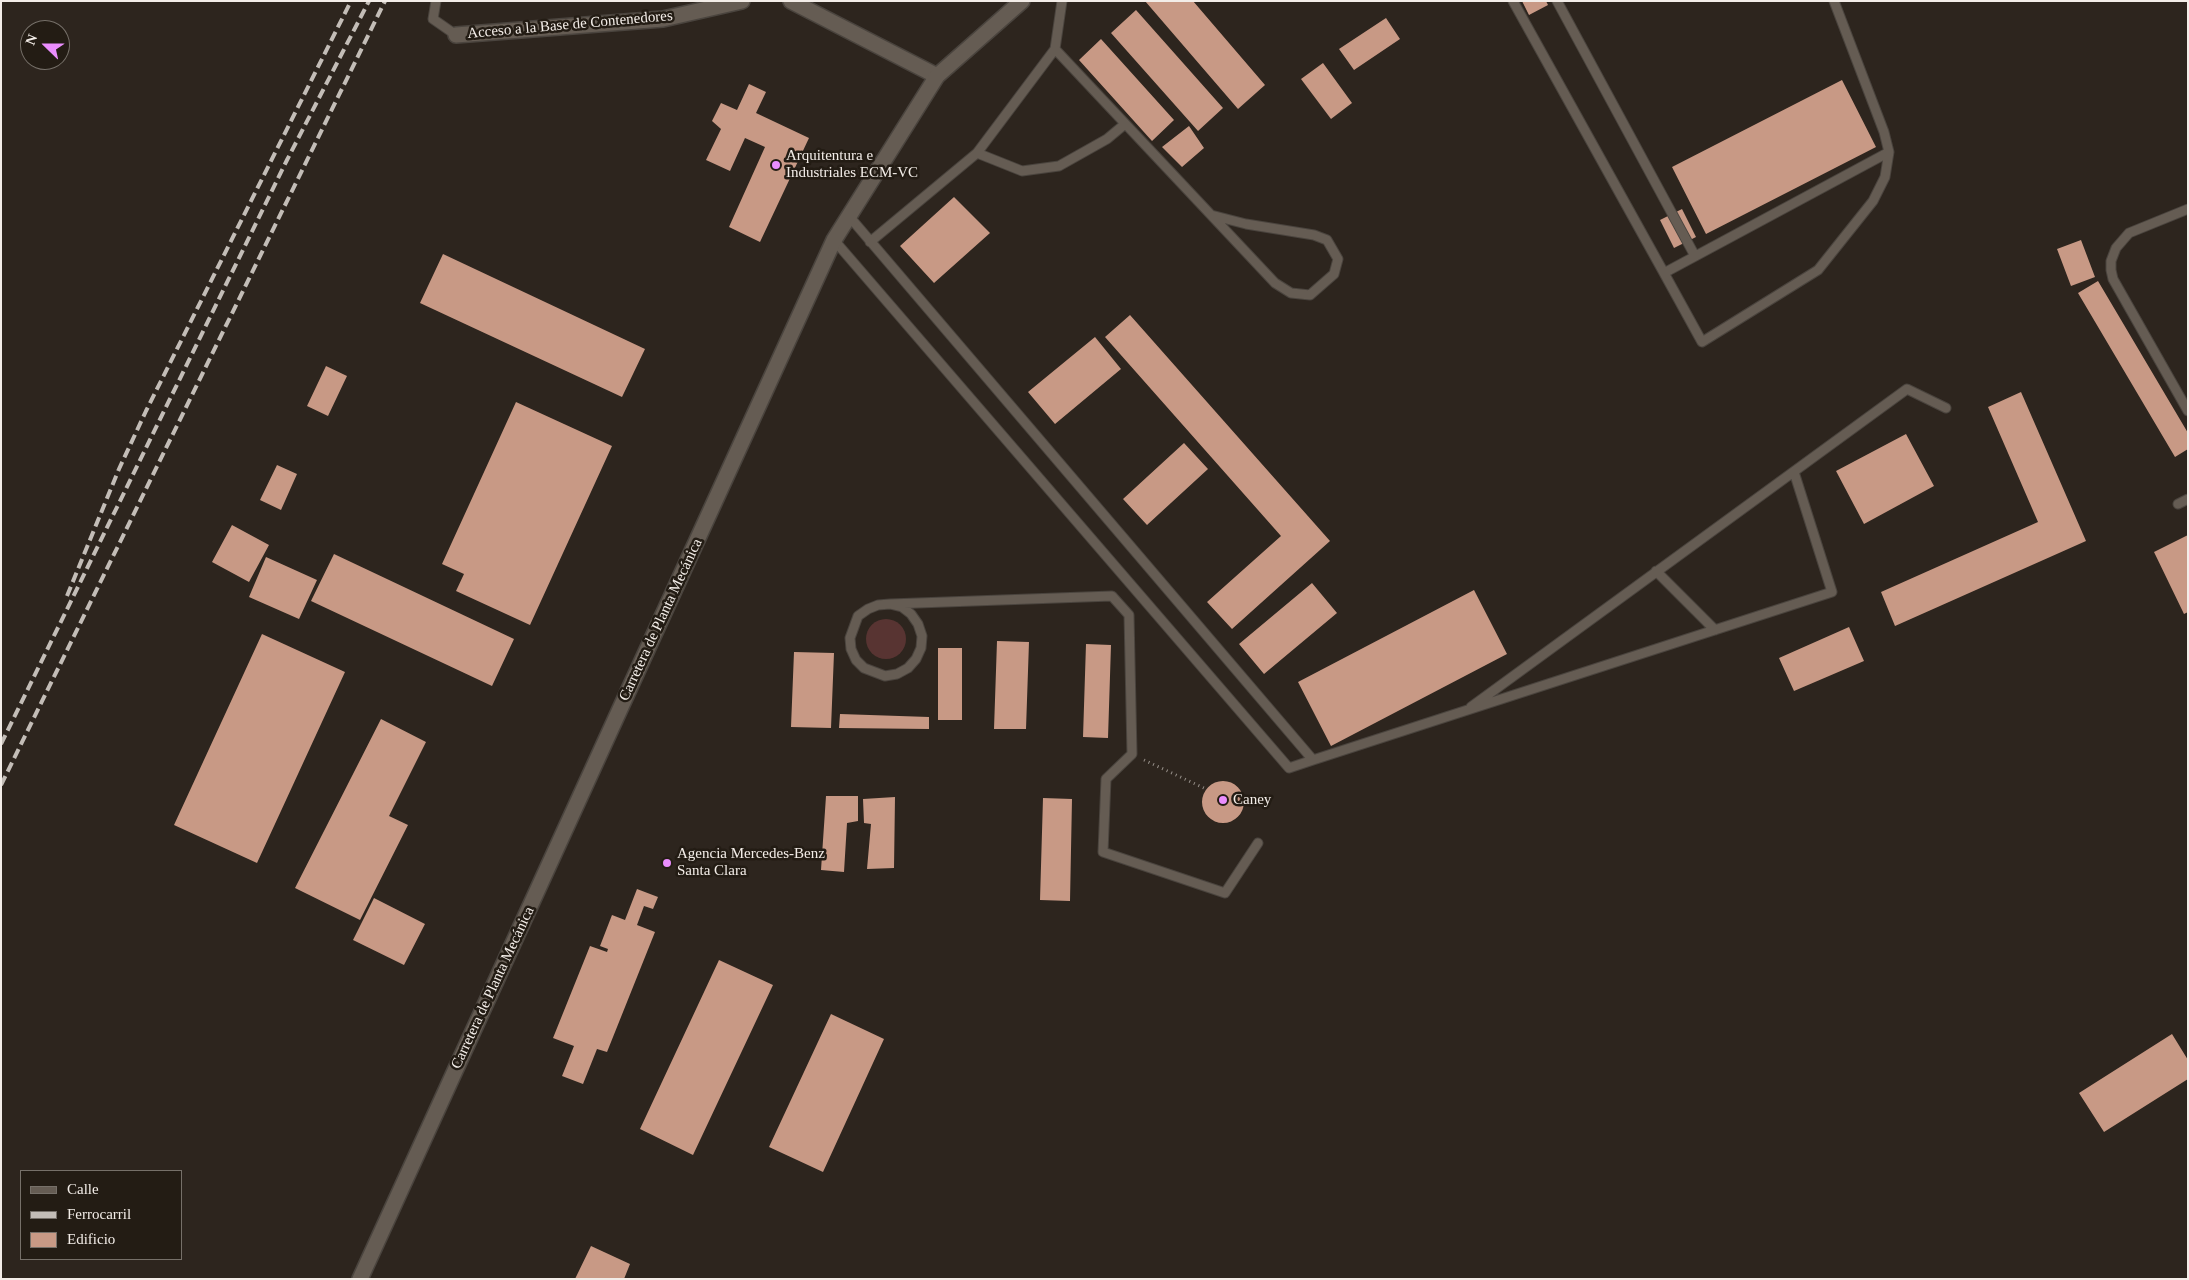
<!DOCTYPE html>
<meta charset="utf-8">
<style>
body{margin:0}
#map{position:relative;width:2189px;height:1280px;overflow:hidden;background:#2d251e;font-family:"Times New Roman",serif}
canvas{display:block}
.frame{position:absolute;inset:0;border:2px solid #f3ede8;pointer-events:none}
.legend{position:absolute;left:20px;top:1170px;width:162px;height:90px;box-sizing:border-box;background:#231c14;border:1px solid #767069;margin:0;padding:6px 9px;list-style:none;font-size:15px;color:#f3ede8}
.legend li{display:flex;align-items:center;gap:10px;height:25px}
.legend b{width:25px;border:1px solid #767069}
.north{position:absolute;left:20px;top:20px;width:50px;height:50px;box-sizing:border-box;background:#231c14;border:1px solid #767069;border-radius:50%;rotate:292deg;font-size:14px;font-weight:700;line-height:20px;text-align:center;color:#f3ede8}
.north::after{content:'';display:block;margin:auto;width:18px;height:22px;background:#ea8dfd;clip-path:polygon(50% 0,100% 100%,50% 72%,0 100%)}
</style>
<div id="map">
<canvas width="2189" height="1280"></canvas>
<div class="frame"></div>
<ul class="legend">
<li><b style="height:6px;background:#655c53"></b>Calle</li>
<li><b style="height:6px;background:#c3bdb7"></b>Ferrocarril</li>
<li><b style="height:14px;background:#c89985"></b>Edificio</li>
</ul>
<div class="north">N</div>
</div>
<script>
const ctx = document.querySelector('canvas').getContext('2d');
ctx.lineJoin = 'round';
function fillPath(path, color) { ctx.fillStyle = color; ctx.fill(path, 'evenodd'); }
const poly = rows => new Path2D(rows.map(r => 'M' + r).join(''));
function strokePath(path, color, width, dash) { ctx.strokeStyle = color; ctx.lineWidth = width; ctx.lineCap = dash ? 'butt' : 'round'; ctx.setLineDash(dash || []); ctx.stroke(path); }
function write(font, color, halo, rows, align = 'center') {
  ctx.font = font + ' "Times New Roman",serif'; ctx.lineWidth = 5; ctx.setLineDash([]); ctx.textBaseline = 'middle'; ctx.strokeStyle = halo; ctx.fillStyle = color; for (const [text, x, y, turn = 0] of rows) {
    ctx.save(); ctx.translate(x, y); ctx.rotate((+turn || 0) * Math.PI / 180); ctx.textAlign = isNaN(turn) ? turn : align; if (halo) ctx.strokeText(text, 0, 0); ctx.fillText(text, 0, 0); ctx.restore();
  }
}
const green = poly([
 '866 639a20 20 0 1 1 40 0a20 20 0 1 1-40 0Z'
]);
const building = poly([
 [1145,1,1193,1,1265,85,1238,109],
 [1522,1,1546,1,1548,5,1529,15],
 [1136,10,1223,108,1198,131,1111,33],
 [1386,18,1400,39,1354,70,1339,49],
 [1101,39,1174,120,1152,141,1079,60],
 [1323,63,1352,103,1331,119,1301,79],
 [1842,80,1876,147,1706,234,1672,167],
 [749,84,766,92,756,113,809,138,760,242,729,227,765,147,745,138,730,171,706,160,721,129,712,121,721,103,737,110],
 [1189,126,1204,148,1182,167,1162,147],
 [954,197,990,233,934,283,900,246],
 [1682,209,1696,237,1674,248,1660,220],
 [2081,240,2095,277,2071,286,2057,249],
 [443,254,645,349,622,397,420,303],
 [2098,281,2188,433,2188,449,2175,457,2078,293],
 [1130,315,1330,541,1232,629,1207,602,1281,536,1105,337],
 [1095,337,1121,369,1055,424,1028,392],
 [326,366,347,376,328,416,307,406],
 [2021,392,2086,541,1895,626,1881,592,2038,522,1988,407],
 [516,402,612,446,530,625,456,591,464,574,442,564],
 [1906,434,1934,486,1864,524,1836,471],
 [1184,443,1208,469,1147,525,1123,499],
 [277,465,297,474,281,510,260,500],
 [232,525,269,545,249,582,212,562],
 [2188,535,2188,612,2184,614,2154,552],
 [334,554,514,639,492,686,311,601],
 [266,557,317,580,299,619,249,597],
 [1312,583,1337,613,1264,674,1239,644],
 [1474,590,1507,654,1331,746,1298,682],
 [1849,627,1864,661,1794,691,1779,658],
 [262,634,345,672,257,863,174,825],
 [997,641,1029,642,1026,729,994,729],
 [1086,644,1111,645,1108,738,1083,737],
 [938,648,962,648,962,720,938,720],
 [794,652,834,653,831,728,791,727],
 [840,714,929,717,929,729,839,728],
 [381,719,426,742,389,816,408,825,360,920,295,888],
 '1202 802a21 21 0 1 1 42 0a21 21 0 1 1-42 0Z',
 [826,796,858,796,858,821,847,823,844,872,821,870],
 [895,797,894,868,867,869,871,824,864,823,863,799],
 [1043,798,1072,799,1070,901,1040,900],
 [637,889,658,897,653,909,644,906,637,925,655,932,607,1052,597,1049,583,1084,562,1076,574,1046,553,1038,590,946,607,952,608,949,600,946,612,915,625,920],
 [374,898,425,924,404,965,353,940],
 [719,960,773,985,693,1155,640,1129],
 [831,1014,884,1039,823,1172,769,1147],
 [2172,1034,2188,1060,2188,1079,2104,1132,2079,1093],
 [591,1246,630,1264,624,1279,575,1279]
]);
const path = poly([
 [1144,760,1206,789]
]);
const service = poly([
 [436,1,433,19,456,35],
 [1513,1,1664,273],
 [1557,1,1695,256],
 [1834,1,1884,132,1889,152,1885,177,1873,201,1818,270,1702,342,1664,273,1889,152],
 [1055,49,1275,283,1291,293,1310,295,1334,274,1338,259,1327,240,1314,235,1246,224,1211,215],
 [977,153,1022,171,1059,166,1107,139,1125,124],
 [2188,209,2129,233,2116,248,2111,261,2111,270,2113,279,2188,411],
 [834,240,1289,768,1313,760,848,215],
 [870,242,977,153,1055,49,1062,1],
 [2178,504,2188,499],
 [1656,571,1715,630],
 [890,604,902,607,911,614,918,624,922,636,921,648,916,659,908,668,897,674,885,676,864,668,856,660,851,649,850,638,858,616,868,609,878,605,890,604,1112,596,1129,615,1132,754,1106,779,1103,852,1225,893,1258,843],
 [1471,707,1907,389,1946,408],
 [1313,760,1832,592,1794,472]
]);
const minor = poly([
 [791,1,937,76],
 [456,35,663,19,742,1]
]);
const tertiary = poly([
 [360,1279,834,240,937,76,1022,1]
]);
const rail = poly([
 [67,596,119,469,146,411,351,1],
 [1,744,287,160,369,1],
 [1,785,385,1]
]);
const markers = [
 [776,165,5,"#ea8dfd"],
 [1223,800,5,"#ea8dfd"],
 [667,863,5,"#ea8dfd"]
];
const streetNames = [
 ["Acceso a la Base de Contenedores",570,25,-5],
 ["Carretera de Planta Mecánica",661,620,-65],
 ["Carretera de Planta Mecánica",493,988,-65]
];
const poiNames = [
 ["Arquitentura e",786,156],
 ["Industriales ECM-VC",786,173],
 ["Caney",1233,800],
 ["Agencia Mercedes-Benz",677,854],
 ["Santa Clara",677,871]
];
fillPath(green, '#583432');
fillPath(building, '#c89985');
strokePath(service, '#4a443e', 11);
strokePath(minor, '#4a443e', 18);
strokePath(tertiary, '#4a443e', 18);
strokePath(path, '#97908a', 3, [1, 4]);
strokePath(service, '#655c53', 9);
strokePath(minor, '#655c53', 15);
strokePath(tertiary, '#655c53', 15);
strokePath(rail, '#c3bdb7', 4, [10, 5]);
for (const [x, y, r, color] of markers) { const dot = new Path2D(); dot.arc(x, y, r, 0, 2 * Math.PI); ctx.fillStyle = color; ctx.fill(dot); strokePath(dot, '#231c14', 2); }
write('15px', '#f3ede8', '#231c14', streetNames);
write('15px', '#f3ede8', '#231c14', poiNames, 'left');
</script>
